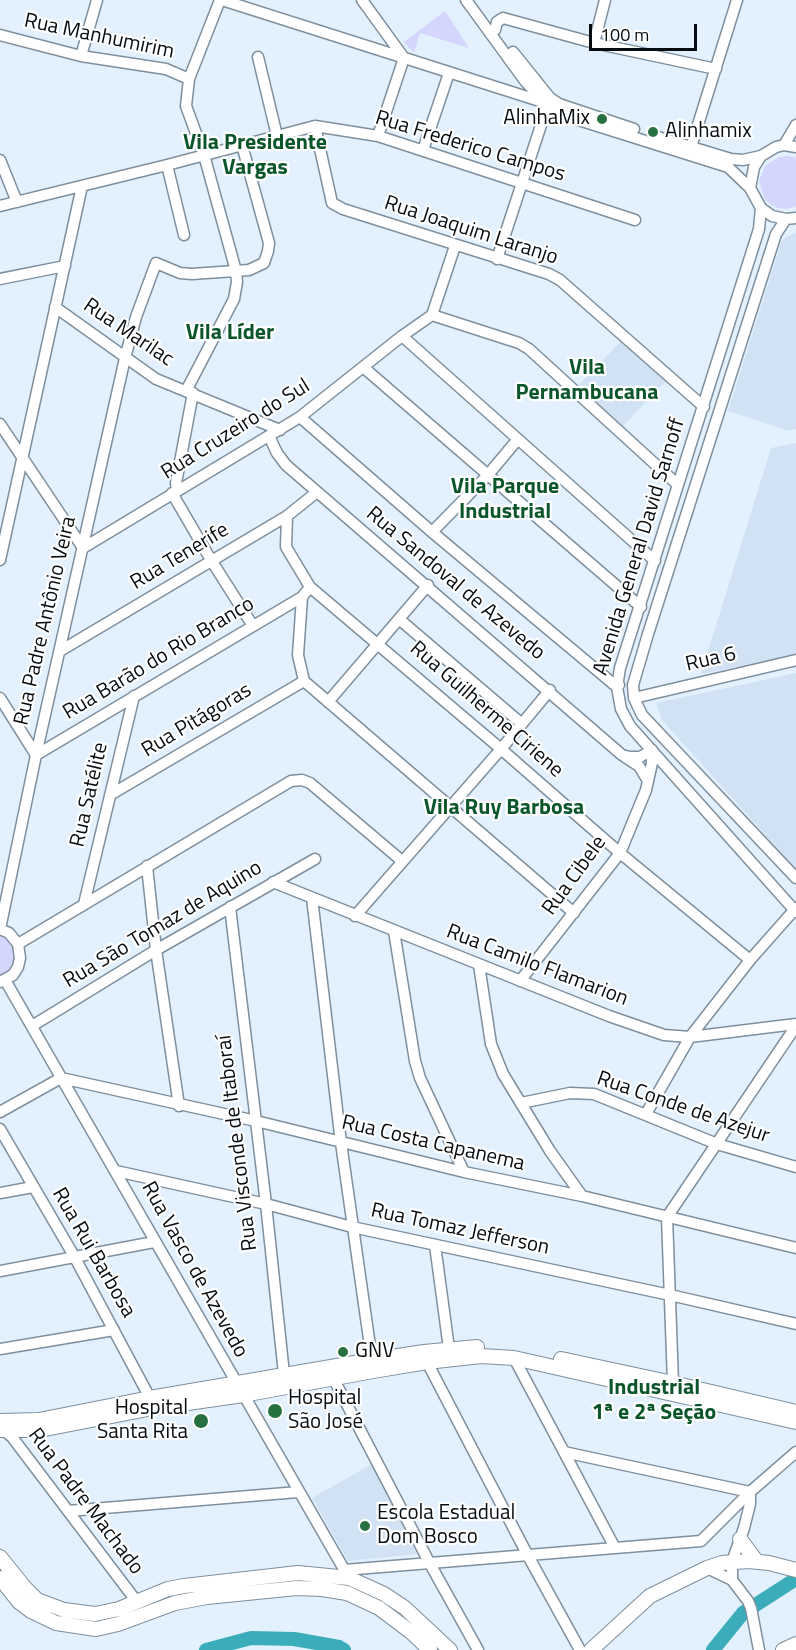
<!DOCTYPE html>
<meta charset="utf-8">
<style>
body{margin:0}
#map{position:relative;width:796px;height:1650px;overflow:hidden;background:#e3f1fe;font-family:"Titillium Web",sans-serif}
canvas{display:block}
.scale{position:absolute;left:589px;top:24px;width:108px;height:27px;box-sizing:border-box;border:3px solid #070c11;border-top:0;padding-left:8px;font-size:18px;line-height:21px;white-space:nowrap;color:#070c11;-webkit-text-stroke:4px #fff;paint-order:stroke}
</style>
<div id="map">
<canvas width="796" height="1650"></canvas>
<div class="scale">100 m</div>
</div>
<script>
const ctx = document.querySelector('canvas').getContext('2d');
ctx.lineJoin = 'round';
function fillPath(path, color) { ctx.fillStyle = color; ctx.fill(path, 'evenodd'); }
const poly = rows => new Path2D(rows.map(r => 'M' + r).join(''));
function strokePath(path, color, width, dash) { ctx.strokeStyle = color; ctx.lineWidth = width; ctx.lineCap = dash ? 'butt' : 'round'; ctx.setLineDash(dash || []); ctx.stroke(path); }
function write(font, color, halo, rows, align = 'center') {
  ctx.font = font + ' "Titillium Web",sans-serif'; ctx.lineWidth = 4.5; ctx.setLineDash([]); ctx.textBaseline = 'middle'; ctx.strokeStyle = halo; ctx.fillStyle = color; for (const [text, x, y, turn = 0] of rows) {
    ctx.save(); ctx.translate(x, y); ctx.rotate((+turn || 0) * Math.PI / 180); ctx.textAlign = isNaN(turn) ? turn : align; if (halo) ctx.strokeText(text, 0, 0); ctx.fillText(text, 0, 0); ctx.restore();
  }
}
const built = poly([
 [796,232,796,429,789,431,728,411,782,240],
 [623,339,666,381,622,427,579,385],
 [796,443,796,655,701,674,771,448],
 [796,673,796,869,662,720,656,703],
 [372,1464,417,1554,348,1561,312,1498]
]);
const green = poly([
 [445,11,469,48,420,33,414,53,404,42],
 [788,156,796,158,796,206,787,209,778,208,770,204,764,198,759,181,765,166,779,157],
 [0,933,13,943,16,959,10,973,0,979]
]);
const river = poly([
 [206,1650,251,1638,294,1639,339,1647,344,1650],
 [713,1650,743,1613,796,1579]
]);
const minor = poly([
 [222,0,543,102],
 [362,0,404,58,378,136],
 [466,0,525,81,553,112,728,167,750,188],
 [495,30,497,22,503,18,594,43,716,69],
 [0,35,81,56,166,69,189,79],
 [594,43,605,0],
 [513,52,550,98,559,104,634,129],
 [81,56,97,0],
 [258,57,277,136],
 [315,126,332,203,343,209,549,274,560,280,704,407],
 [658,137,731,159,743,160,761,156],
 [784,145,796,125],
 [691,147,737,0],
 [796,147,784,145,776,147,761,156,754,167,750,188,761,208,772,216,786,219,796,218],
 [423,150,449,73],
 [0,160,17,202],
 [167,165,184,235],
 [0,206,167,165,315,126,378,136,635,220],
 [761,208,759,229,620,668,617,687,621,709,630,726,796,912],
 [786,219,776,234,648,634,633,685,634,698,642,715,796,878],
 [497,259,547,107],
 [0,279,65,266],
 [55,307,156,379,280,430],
 [432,315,519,343,529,349,678,485],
 [402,336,655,561],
 [363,367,641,607],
 [186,391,234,299,237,282,236,271,204,155,186,106,189,79,220,0],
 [300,417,432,532,617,687,619,685],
 [0,424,83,548,300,417,402,336,432,315,455,246],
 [269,436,277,453,286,465,622,755,630,757,640,757,652,750],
 [177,490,176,483,193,393],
 [172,493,211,560,253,626],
 [287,516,286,547,310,587,501,749,620,853,750,960],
 [432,532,487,476,518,439],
 [0,560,82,186],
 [310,587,302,597,298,655,304,681,574,913],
 [399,619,522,724],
 [60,651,287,516,317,492],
 [0,698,36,755,302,597],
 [634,698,796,660],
 [328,702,428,585],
 [625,757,639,766,648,781],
 [110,795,304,681],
 [147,866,156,950,179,1106],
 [273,882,609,1016,664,1035,690,1037,796,1024],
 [312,898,341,1143,372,1360],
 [84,904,134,696],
 [230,907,266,1204,284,1374],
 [355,916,501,749,550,690],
 [0,929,36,755,125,358,136,317,156,263,180,273,192,274,249,270,264,263,268,251,269,243,242,145],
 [0,929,9,933,18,944,20,958,18,967,13,975,0,982],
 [394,931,415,1061,420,1078,464,1172],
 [18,944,291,781,302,780,310,783,402,861],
 [479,965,491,1044,503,1074,550,1151,582,1196],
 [5,980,349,1578],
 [520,981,620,853,646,790,652,763,652,751],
 [32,1026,156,950,315,859],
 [521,1103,570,1093,594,1094,717,1144,796,1167],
 [0,1112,61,1078,256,1121,464,1172,582,1196,796,1248],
 [646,1114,690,1037,750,960,796,908],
 [0,1129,74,1256,150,1398],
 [116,1171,266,1204,352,1227,670,1295,796,1324],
 [0,1193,33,1187],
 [435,1245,450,1356],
 [0,1271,154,1242],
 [0,1349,114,1330],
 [425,1355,427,1362,527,1554,580,1650],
 [514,1358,615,1548],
 [330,1372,429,1562,478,1650],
 [673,1383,667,1217,796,1026],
 [1,1428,12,1437,137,1602],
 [564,1452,750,1492],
 [68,1511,298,1492],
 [707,1568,732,1580,748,1601,751,1608,759,1650],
 [344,1570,701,1541,750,1492,796,1452],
 [732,1580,732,1562,744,1528,750,1504,750,1492]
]);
const major = poly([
 [561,1359,673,1383,796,1412],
 [0,1421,39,1420,150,1398,372,1360,424,1352,477,1347],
 [0,1430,40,1430,153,1408,243,1395,373,1371,427,1362,481,1356,514,1358,796,1422],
 [740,1539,757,1562],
 [0,1557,25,1588,37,1600,64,1610,95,1614,119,1609,168,1589,184,1586,298,1573,349,1578,384,1594,405,1608,450,1650],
 [0,1578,19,1602,31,1611,56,1623,96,1629,118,1624,175,1603,207,1597,297,1588,322,1589,347,1593,379,1608,411,1632,430,1650],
 [591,1650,650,1596,707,1568,722,1563,749,1561,769,1563,796,1570],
 [783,1650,796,1644]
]);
const markers = [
 [602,119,6,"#277140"],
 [653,132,6,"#277140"],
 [343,1352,6,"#277140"],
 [275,1411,8,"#277140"],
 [201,1421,8,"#277140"],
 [365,1526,6,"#277140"]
];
const streetNames = [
 ["Rua Manhumirim",99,37,12],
 ["Rua Frederico Campos",470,147,17],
 ["Rua Joaquim Laranjo",471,231,18],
 ["Rua Marilac",128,333,34],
 ["Rua Cruzeiro do Sul",236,430,-32],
 ["Avenida General David Sarnoff",640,547,-73],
 ["Rua Tenerife",180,557,-31],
 ["Rua Sandoval de Azevedo",455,584,40],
 ["Rua Padre Antônio Veira",46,621,-77],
 ["Rua Barão do Rio Branco",159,659,-31],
 ["Rua 6",711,660,-13],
 ["Rua Guilherme Ciriene",486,710,41],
 ["Rua Pitágoras",197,721,-31],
 ["Rua Satélite",90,795,-77],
 ["Rua Cibele",575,876,-54],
 ["Rua São Tomaz de Aquino",163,925,-31],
 ["Rua Camilo Flamarion",537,966,21],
 ["Rua Conde de Azejur",683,1108,19],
 ["Rua Visconde de Itaboraí",238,1143,-97],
 ["Rua Costa Capanema",433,1144,13],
 ["Rua Tomaz Jefferson",460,1230,12],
 ["Rua Rui Barbosa",93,1253,60],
 ["Rua Vasco de Azevedo",194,1270,61],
 ["Rua Padre Machado",85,1502,53]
];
const poiNames = [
 ["AlinhaMix",590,119,"right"],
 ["Alinhamix",665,132],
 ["GNV",355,1352],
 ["Hospital",288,1399],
 ["São José",288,1423],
 ["Hospital",188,1409,"right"],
 ["Santa Rita",188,1433,"right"],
 ["Escola Estadual",377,1514],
 ["Dom Bosco",377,1538]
];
const neighbourhoodNames = [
 ["Vila Presidente",255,144],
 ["Vargas",255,169],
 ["Vila Líder",230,334],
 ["Vila",587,369],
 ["Pernambucana",587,394],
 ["Vila Parque",505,488],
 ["Industrial",505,513],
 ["Vila Ruy Barbosa",504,809],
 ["Industrial",654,1389],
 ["1ª e 2ª Seção",654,1414]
];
fillPath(built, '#d0e2f3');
fillPath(green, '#d4d6fd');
strokePath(river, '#3aacba', 14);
strokePath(minor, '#7e8f9d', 13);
strokePath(major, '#7e8f9d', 16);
strokePath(minor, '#fff', 10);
strokePath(major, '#fff', 14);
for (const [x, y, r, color] of markers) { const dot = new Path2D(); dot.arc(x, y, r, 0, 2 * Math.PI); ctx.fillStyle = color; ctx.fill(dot); strokePath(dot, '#fff', 2); }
write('21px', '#070c11', '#fff', streetNames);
write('21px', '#070c11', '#fff', poiNames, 'left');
write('bold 22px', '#0a5529', '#fff', neighbourhoodNames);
</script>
